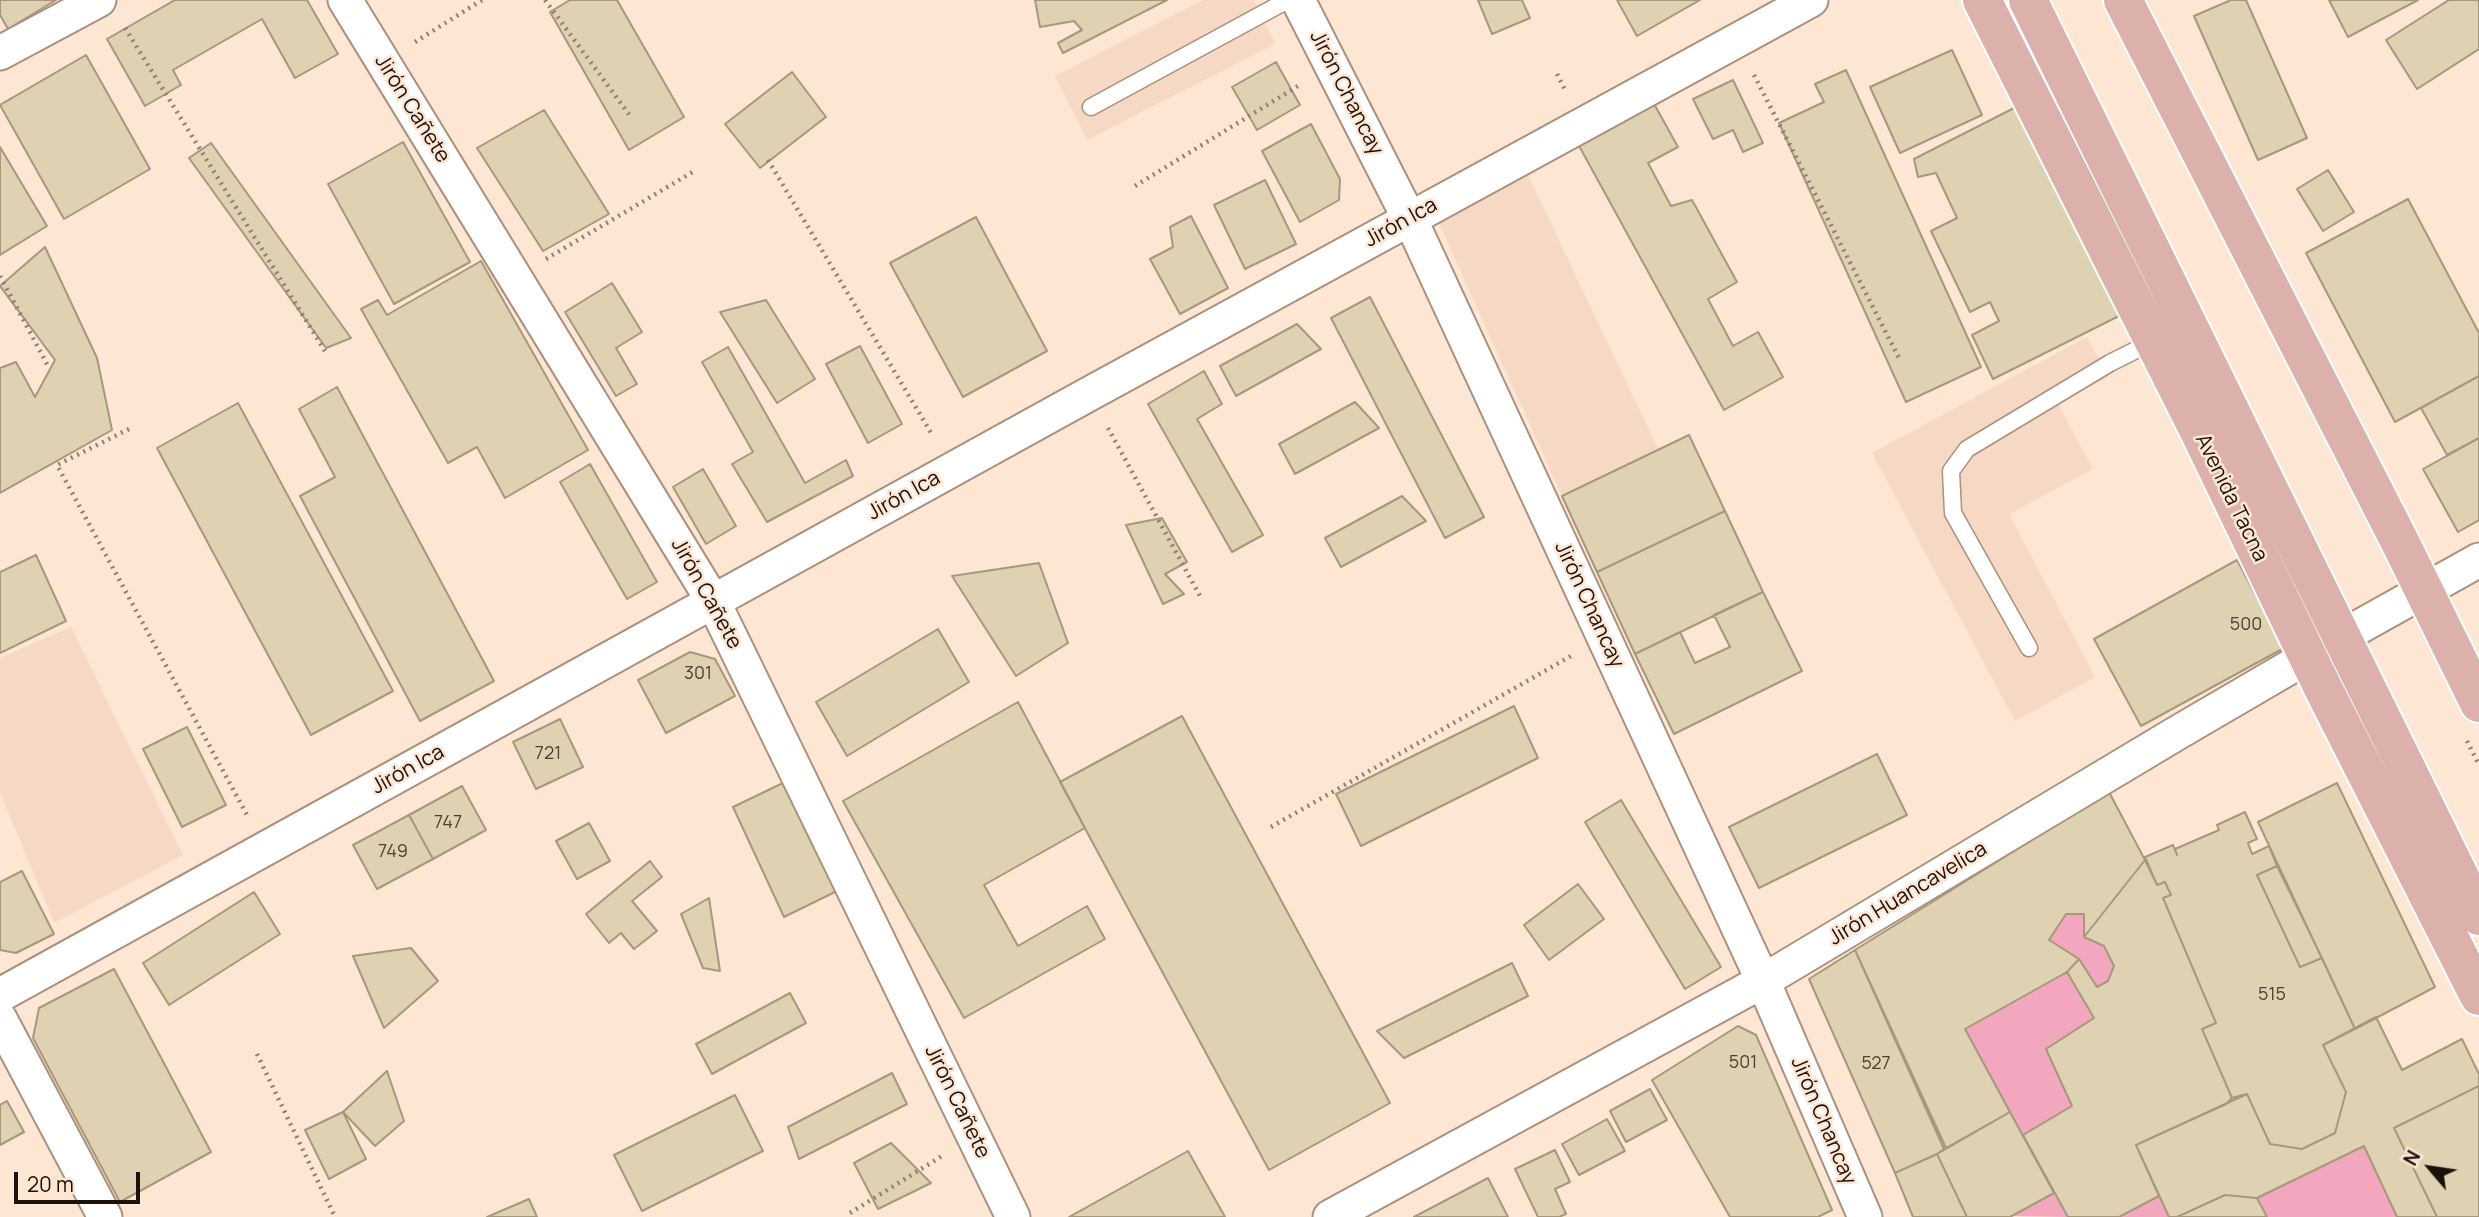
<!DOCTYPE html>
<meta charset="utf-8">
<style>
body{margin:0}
#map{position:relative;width:2479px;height:1217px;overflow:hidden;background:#fee6d5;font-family:Manrope,sans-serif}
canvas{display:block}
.north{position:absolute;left:2395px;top:1133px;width:70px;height:70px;-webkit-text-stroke:5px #fee6d5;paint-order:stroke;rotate:299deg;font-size:19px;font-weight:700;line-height:28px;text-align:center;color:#1b1109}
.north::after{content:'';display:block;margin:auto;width:24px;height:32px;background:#1b1109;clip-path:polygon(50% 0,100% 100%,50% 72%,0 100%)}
.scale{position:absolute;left:14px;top:1172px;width:126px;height:32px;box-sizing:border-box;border:4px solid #1b1109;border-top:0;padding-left:9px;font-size:21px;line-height:24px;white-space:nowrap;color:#1b1109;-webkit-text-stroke:5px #fee6d5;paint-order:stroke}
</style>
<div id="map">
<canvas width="2479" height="1217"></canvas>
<div class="north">N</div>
<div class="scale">20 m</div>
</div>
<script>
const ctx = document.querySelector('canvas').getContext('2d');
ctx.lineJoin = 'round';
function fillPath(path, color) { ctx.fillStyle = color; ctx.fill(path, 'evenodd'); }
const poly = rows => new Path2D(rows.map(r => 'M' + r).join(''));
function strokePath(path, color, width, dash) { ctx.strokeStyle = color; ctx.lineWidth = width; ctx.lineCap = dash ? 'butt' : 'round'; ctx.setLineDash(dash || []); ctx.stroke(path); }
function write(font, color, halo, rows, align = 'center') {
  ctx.font = font + ' Manrope,sans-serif'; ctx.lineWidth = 5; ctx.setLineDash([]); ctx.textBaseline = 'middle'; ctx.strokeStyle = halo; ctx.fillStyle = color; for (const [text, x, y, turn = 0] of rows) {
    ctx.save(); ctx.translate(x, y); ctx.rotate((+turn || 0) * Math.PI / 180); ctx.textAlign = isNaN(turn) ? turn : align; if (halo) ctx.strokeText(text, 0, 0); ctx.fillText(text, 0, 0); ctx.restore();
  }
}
const built = poly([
 [1203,0,1253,0,1275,44,1087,140,1055,76],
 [1527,173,1658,449,1562,496,1437,219],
 [2087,337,2108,377,2058,404,2093,469,2009,514,2095,677,2015,721,1872,453],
 [71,627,183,855,54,923,0,792,0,658]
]);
const green = poly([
 [2066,914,2084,914,2084,936,2104,946,2114,966,2108,981,2097,987,2079,959,2049,940],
 [2067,972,2094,1018,2046,1049,2072,1106,2023,1135,1965,1029],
 [2364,1146,2397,1217,2267,1217,2257,1198],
 [2054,1193,2068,1217,2012,1216],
 [2159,1196,2169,1217,2119,1217]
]);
const building = poly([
 [0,0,56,0,8,29,0,15,0,0],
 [175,0,307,0,338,54,295,78,262,19,173,70,181,85,145,106,107,39,175,0],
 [570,0,617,0,684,117,629,150,550,12,570,0],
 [1035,0,1167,0,1063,53,1058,43,1082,30,1074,21,1040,27,1035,0],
 [1478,0,1522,0,1530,18,1492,34,1478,0],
 [1617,0,1700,0,1637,36,1617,0],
 [2231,0,2246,0,2307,138,2258,160,2194,16,2231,0],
 [2329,0,2418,0,2348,37,2329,0],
 [2449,0,2479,0,2479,49,2417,89,2386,40,2449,0],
 [1952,50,1982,115,1900,153,1870,87,1952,50],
 [86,55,150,169,64,219,0,105,86,55],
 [1276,62,1300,105,1257,130,1232,87,1276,62],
 [1846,70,1981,367,1906,402,1779,123,1824,102,1815,84,1846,70],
 [792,72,826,117,760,168,725,124,792,72],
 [1733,80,1763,143,1743,152,1733,130,1713,139,1693,99,1733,80],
 [1653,102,1678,147,1648,163,1671,206,1692,200,1737,282,1708,299,1733,346,1758,332,1783,377,1724,410,1578,144,1653,102],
 [2018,106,2121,315,1993,379,1972,335,1999,321,1990,302,1970,312,1931,231,1957,218,1936,173,1918,177,1914,159,2018,106],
 [544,110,609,214,543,251,477,148,544,110],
 [1311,124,1340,179,1339,200,1300,222,1262,151,1311,124],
 [403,142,470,262,394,304,328,184,403,142],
 [211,143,351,338,326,348,189,158,211,143],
 [0,147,47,226,0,255,0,147],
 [2328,170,2354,212,2323,231,2297,189,2328,170],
 [1265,180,1296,244,1245,269,1214,205,1265,180],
 [2408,199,2479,333,2479,376,2395,422,2306,253,2408,199],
 [1191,216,1228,288,1180,314,1150,259,1173,247,1170,227,1191,216],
 [976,217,1047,351,963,397,890,263,976,217],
 [45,247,97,358,112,430,0,493,0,368,16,362,35,397,55,360,0,286,45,247],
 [481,261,588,450,505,498,477,447,448,463,361,309,378,300,387,315,481,261],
 [612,283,642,332,616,348,637,384,616,396,565,312,612,283],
 [1370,297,1484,517,1445,538,1331,318,1370,297],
 [766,300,815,379,777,403,720,312,766,300],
 [1297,324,1321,349,1236,396,1220,366,1297,324],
 [860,346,902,424,868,443,826,364,860,346],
 [728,347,805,483,846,460,853,476,767,522,732,464,753,452,702,362,728,347],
 [1204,371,1222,404,1197,419,1263,535,1232,552,1148,404,1204,371],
 [2479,376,2479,438,2447,455,2421,408,2479,376],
 [337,387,494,681,420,721,300,496,335,477,299,409,337,387],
 [1355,402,1379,428,1295,474,1279,444,1355,402],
 [238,403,393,691,311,735,157,448,238,403],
 [1689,435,1725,511,1597,572,1562,496,1689,435],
 [2479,438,2479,520,2458,532,2423,469,2479,438],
 [590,464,657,582,627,599,560,482,590,464],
 [703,469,736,526,706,544,673,487,703,469],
 [1402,496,1426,521,1341,567,1325,538,1402,496],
 [1725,511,1763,592,1635,654,1597,572,1725,511],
 [1162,518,1187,562,1165,574,1184,594,1163,604,1126,525,1162,518],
 [36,555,66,621,0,653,0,572,36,555],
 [2237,560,2284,648,2141,726,2094,639,2237,560],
 [1039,563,1068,643,1016,676,952,576,1039,563],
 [1763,592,1802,671,1674,734,1635,654,1680,632,1695,663,1730,647,1714,615,1763,592],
 [938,629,969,682,847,756,816,702,938,629],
 [690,652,715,659,735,696,666,733,638,680,690,652],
 [1018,702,1085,828,984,885,1018,946,1087,906,1105,939,964,1018,843,801,1018,702],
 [1514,706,1538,758,1361,846,1336,794,1514,706],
 [1182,716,1390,1103,1269,1170,1060,782,1182,716],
 [560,719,583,767,536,789,513,742,560,719],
 [187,727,226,805,182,827,143,749,187,727],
 [1877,754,1907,815,1759,888,1729,827,1877,754],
 [785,782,837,891,784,917,733,807,785,782],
 [2337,783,2435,987,2355,1029,2258,822,2337,783],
 [462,786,486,830,433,859,409,815,462,786],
 [2109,792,2145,860,2084,937,2084,914,2066,914,2049,940,2079,959,2067,972,1965,1029,2010,1112,1946,1148,1855,950,2109,792],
 [1621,800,1721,967,1685,989,1585,822,1621,800],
 [2245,812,2257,839,2248,843,2252,854,2269,846,2277,866,2257,875,2300,967,2322,958,2355,1029,2323,1045,2346,1092,2335,1133,2302,1149,2270,1144,2247,1094,2232,1098,2202,1029,2216,1023,2163,898,2171,895,2165,882,2157,885,2145,857,2173,845,2177,855,2175,849,2219,830,2217,825,2245,812],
 [409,815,433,859,377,889,353,845,409,815],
 [589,823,610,861,577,879,556,841,589,823],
 [2145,860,2157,885,2165,882,2171,895,2163,898,2216,1023,2202,1029,2232,1098,2226,1104,2136,1145,2159,1196,2119,1217,2068,1217,2023,1135,2072,1106,2046,1049,2094,1018,2067,972,2079,959,2097,987,2108,981,2114,966,2104,946,2084,937,2145,860],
 [650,861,662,877,632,901,657,931,634,949,621,933,609,943,586,914,650,861],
 [2277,866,2322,958,2300,967,2257,875,2277,866],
 [22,871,54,934,16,953,0,950,0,882,22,871],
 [1578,884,1604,919,1549,960,1524,925,1578,884],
 [254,892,280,934,169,1005,143,963,254,892],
 [709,898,720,971,703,968,681,914,709,898],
 [411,948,438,981,384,1028,353,956,411,948],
 [1855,950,1944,1149,1937,1154,1895,1173,1809,979,1855,950],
 [1512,963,1528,996,1404,1058,1377,1031,1512,963],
 [114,969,211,1152,120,1202,33,1038,39,1008,114,969],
 [790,993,806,1023,712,1074,696,1044,790,993],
 [2376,1017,2402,1070,2462,1039,2479,1074,2479,1086,2394,1128,2437,1217,2397,1217,2364,1146,2257,1198,2225,1195,2177,1217,2169,1217,2136,1145,2247,1094,2270,1144,2302,1149,2335,1133,2346,1092,2323,1045,2376,1017],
 [1738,1026,1756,1035,1832,1210,1818,1217,1730,1217,1652,1080,1738,1026],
 [387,1071,404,1121,375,1146,343,1112,387,1071],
 [892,1073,907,1104,799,1159,788,1127,892,1073],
 [2479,1086,2479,1217,2437,1217,2394,1128,2479,1086],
 [1650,1089,1667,1120,1626,1142,1610,1111,1650,1089],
 [735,1095,763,1151,642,1211,614,1155,735,1095],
 [7,1101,24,1132,0,1145,0,1105,7,1101],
 [343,1112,366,1159,329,1179,305,1130,343,1112],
 [2010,1112,2054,1193,2010,1217,1967,1217,1937,1154,2010,1112],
 [1607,1119,1625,1151,1579,1175,1562,1144,1607,1119],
 [891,1143,931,1183,878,1209,854,1163,891,1143],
 [1555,1150,1570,1182,1555,1189,1566,1214,1559,1217,1538,1217,1515,1169,1555,1150],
 [1188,1151,1225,1217,1069,1217,1188,1151],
 [1937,1154,1967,1217,1913,1217,1895,1173,1937,1154],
 [1488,1178,1508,1217,1414,1217,1488,1178],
 [2225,1195,2257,1198,2267,1217,2177,1217,2225,1195],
 [529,1199,537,1217,487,1217,529,1199]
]);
const path = poly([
 [545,0,631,117],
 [125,28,325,351],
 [415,42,482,0],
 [1557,74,1566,92],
 [1754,75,1899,358],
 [768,160,933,436],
 [1135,186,1298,86],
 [546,259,696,170],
 [0,276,48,366],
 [1108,428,1200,596],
 [129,429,57,465,247,815],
 [2467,741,2479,765],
 [1271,827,1571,656],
 [257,1054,335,1217],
 [850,1213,942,1156]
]);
const lane = poly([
 [1091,107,1288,0],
 [2029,648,1953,513,1951,471,1967,449,2110,363,2154,341]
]);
const street = poly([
 [345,0,713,601,1013,1217],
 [1298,0,1418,236,1763,981,1865,1217],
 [0,53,99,0],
 [0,995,1089,394,1811,0],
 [0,1019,105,1217],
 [1330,1217,1763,981,2177,733,2343,636,2479,560]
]);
const primary = poly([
 [1982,0,2198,429,2323,688,2479,996],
 [2028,0,2479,916],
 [2123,0,2401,544,2479,703]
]);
const numberNames = [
 ["500",2246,625],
 ["301",698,674],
 ["721",548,754],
 ["747",448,823],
 ["749",393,852],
 ["515",2272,995],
 ["501",1743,1063],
 ["527",1876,1064]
];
const streetNames = [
 ["Jirón Chancay",1346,93,63],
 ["Jirón Cañete",412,109,58],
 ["Jirón Ica",1401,223,-29],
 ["Jirón Ica",904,496,-29],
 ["Avenida Tacna",2231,498,64],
 ["Jirón Cañete",706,594,61],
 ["Jirón Chancay",1589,605,65],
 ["Jirón Ica",408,770,-29],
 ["Jirón Huancavelica",1908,894,-31],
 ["Jirón Cañete",957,1102,64],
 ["Jirón Chancay",1823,1121,67]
];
fillPath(built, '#f6d9c4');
fillPath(green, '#f2a7bf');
fillPath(building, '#dfd2b3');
strokePath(building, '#a5987b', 2);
strokePath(lane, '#ac907c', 19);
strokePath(street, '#ac907c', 37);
strokePath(primary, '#fff', 42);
strokePath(path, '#8f7e71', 4.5, [2, 5]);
strokePath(lane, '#fff', 16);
strokePath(street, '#fff', 33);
strokePath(primary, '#ddb1ab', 38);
write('18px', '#4c4134', null, numberNames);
write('21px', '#1b1109', '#fee6d5', streetNames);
</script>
